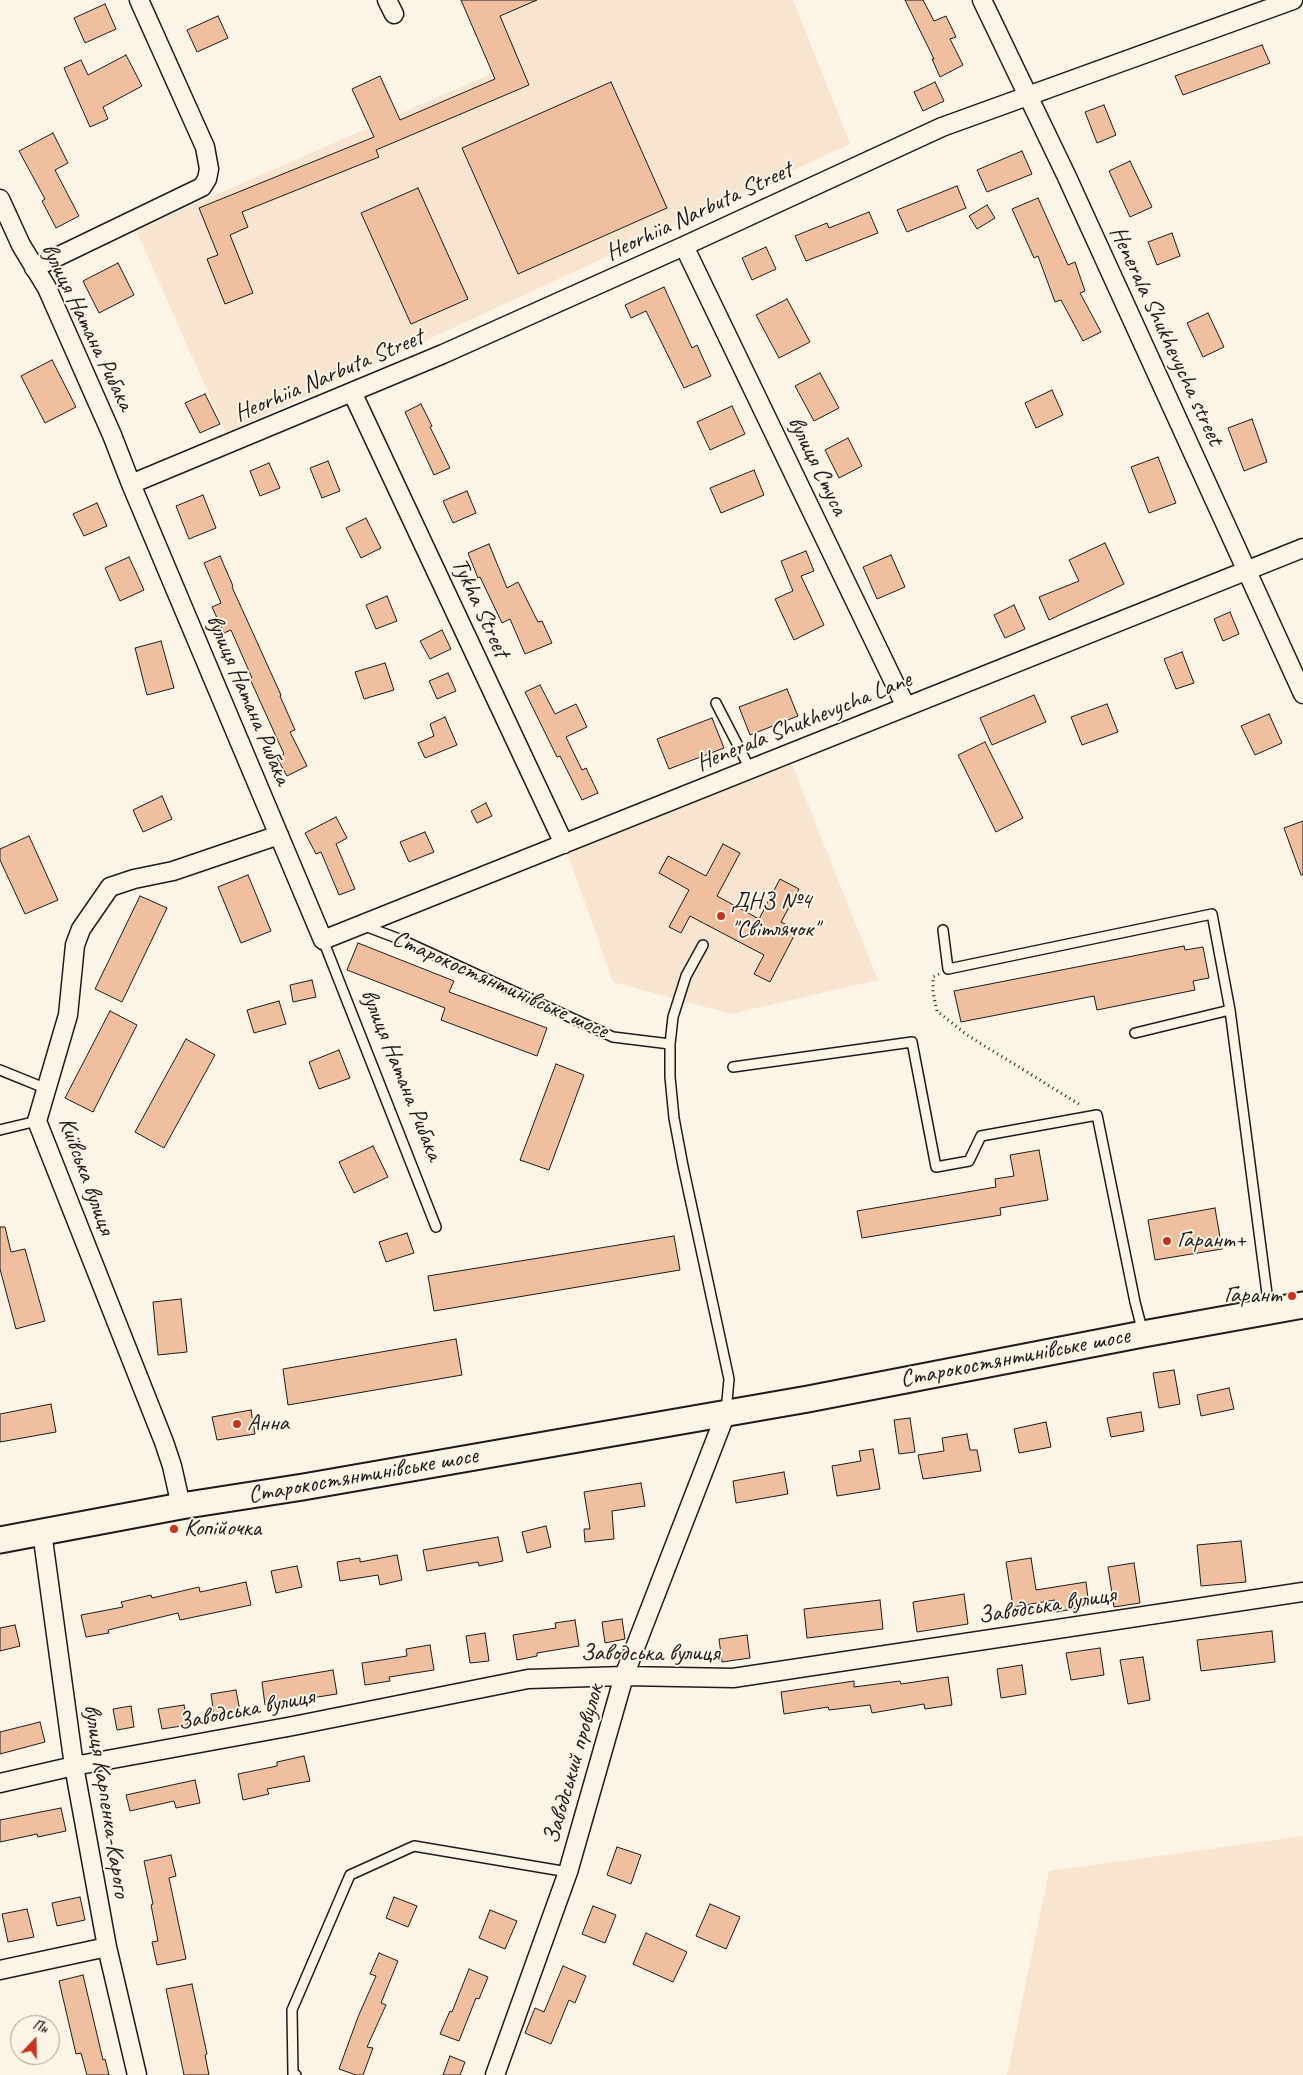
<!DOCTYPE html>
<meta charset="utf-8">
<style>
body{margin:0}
#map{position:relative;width:1303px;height:2075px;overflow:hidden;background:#fcf5e5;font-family:Caveat,sans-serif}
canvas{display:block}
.north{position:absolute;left:10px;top:2015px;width:50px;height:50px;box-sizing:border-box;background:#fcf5e5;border:1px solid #a29e95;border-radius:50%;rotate:21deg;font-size:14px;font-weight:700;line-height:20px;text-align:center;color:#1c1c1c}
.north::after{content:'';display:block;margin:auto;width:18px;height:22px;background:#c8321e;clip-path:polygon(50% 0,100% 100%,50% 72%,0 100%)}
</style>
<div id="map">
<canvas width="1303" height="2075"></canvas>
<div class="north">Пн</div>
</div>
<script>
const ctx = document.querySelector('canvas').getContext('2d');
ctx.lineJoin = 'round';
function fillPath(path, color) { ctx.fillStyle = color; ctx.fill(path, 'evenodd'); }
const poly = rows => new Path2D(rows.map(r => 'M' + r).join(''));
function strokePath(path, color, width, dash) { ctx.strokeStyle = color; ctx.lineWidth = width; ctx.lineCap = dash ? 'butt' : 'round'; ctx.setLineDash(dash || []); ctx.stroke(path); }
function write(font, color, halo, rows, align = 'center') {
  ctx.font = font + ' Caveat,sans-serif'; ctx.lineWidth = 4; ctx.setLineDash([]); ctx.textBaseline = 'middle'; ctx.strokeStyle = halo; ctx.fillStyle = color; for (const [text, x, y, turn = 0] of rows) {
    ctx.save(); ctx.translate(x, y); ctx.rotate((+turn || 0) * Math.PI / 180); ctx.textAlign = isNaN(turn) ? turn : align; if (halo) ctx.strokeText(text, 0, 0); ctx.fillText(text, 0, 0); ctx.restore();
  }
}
const built = poly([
 [474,0,793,0,850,144,226,433,136,230,502,69],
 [792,764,878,980,731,1014,613,982,567,852],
 [1303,1836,1303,2075,1007,2075,1049,1871]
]);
const building = poly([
 [461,0,537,0,500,16,529,85,376,150,379,157,242,212,248,227,230,235,253,293,225,304,207,259,218,255,199,208,374,137,352,89,380,76,400,120,495,79,461,0],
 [905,0,923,0,934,21,946,16,956,37,950,39,963,65,940,77,932,59,934,59,905,0],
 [105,4,116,29,85,43,74,18,105,4],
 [218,16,228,38,197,52,187,30,218,16],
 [1262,45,1270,63,1183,95,1175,76,1262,45],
 [126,55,142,86,103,107,108,119,90,127,64,68,81,60,88,75,126,55],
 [611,82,667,208,518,274,462,148,611,82],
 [935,82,944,101,923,111,914,92,935,82],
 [1104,105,1116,135,1097,143,1085,112,1104,105],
 [53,133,68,163,55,170,79,216,56,228,42,201,45,199,19,151,53,133],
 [1022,151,1032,174,987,192,977,170,1022,151],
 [1130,161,1152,207,1130,217,1109,171,1130,161],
 [957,186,966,208,907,232,897,210,957,186],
 [418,188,468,299,411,324,361,213,418,188],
 [1038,198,1068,265,1075,262,1085,291,1080,293,1101,332,1083,341,1061,300,1055,302,1038,256,1034,258,1012,209,1038,198],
 [987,205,995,218,977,229,969,216,987,205],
 [869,212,878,233,806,261,795,236,827,223,829,228,869,212],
 [1172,233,1180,256,1157,265,1148,242,1172,233],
 [766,247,776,269,752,280,742,258,766,247],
 [118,263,134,295,99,313,83,281,118,263],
 [664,287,692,348,697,345,711,376,684,388,646,311,631,318,625,305,664,287],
 [787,299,810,342,779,358,756,315,787,299],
 [1208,313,1224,347,1203,357,1187,323,1208,313],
 [52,360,76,407,45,423,21,376,52,360],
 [820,373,839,408,814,421,795,386,820,373],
 [1052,390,1063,415,1036,428,1025,403,1052,390],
 [205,394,220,424,200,433,185,403,205,394],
 [421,404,432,426,430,427,450,468,434,475,405,412,421,404],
 [732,406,745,434,710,450,697,422,732,406],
 [1252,419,1267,462,1244,471,1228,428,1252,419],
 [848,438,862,466,839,478,825,450,848,438],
 [1158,457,1176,503,1149,513,1131,467,1158,457],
 [328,461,340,491,322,498,310,468,328,461],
 [269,463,280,488,260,496,250,471,269,463],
 [754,470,764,495,721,513,710,488,754,470],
 [467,491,476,513,453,523,443,501,467,491],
 [203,495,216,528,189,539,176,506,203,495],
 [97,503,107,526,84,536,73,514,97,503],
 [366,518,381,548,361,558,346,528,366,518],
 [1105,543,1124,584,1049,620,1039,597,1079,581,1069,560,1105,543],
 [489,544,507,588,518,582,538,622,542,621,552,643,525,654,510,619,502,623,480,577,478,578,468,553,489,544],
 [806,551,814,571,801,576,824,625,794,640,775,599,793,591,781,561,806,551],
 [891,555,905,587,877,599,863,567,891,555],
 [220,556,233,586,232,587,281,695,280,696,295,730,290,732,307,766,287,776,277,758,284,754,250,679,252,678,231,630,224,633,212,607,221,603,204,563,220,556],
 [129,557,144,590,120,601,105,568,129,557],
 [387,596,397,621,376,629,366,605,387,596],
 [1014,605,1025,629,1005,638,994,615,1014,605],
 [1230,612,1239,634,1223,641,1214,619,1230,612],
 [442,630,451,649,430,659,420,641,442,630],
 [161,641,174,688,147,695,135,648,161,641],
 [1182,652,1194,683,1176,689,1164,659,1182,652],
 [385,663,394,690,364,699,355,672,385,663],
 [448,673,456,691,437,699,429,681,448,673],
 [540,685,555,714,576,704,587,727,566,737,582,770,586,768,598,793,582,800,560,756,557,757,525,692,540,685],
 [787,689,798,716,750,735,739,707,787,689],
 [1034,695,1046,722,992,745,980,718,1034,695],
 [1107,704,1118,732,1082,745,1071,717,1107,704],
 [1269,714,1282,743,1255,755,1241,726,1269,714],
 [445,717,457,745,425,758,418,743,434,736,430,724,445,717],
 [712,718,724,748,669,769,657,739,712,718],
 [985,742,1023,818,996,832,958,755,985,742],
 [162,796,172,819,143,832,133,810,162,796],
 [486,803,492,816,477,823,471,811,486,803],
 [336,817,347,838,336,844,355,889,339,895,321,852,316,854,305,833,336,817],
 [1303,821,1303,875,1301,875,1284,828,1303,821],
 [425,832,434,852,409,862,400,842,425,832],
 [29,836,58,900,25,914,0,860,0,849,29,836],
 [723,844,740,853,717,896,759,919,780,879,799,889,781,922,797,930,770,982,754,974,764,955,690,916,681,933,669,927,689,890,659,873,668,856,706,876,723,844],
 [248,875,271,931,241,943,218,887,248,875],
 [140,896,167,908,122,1002,95,989,140,896],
 [358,943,454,981,449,992,547,1028,537,1056,441,1020,445,1008,347,970,358,943],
 [1184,946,1185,950,1203,947,1209,978,1193,981,1195,990,1097,1010,1094,996,961,1022,954,991,1184,946],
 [312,980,316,997,293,1002,290,985,312,980],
 [279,1001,286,1024,254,1033,247,1010,279,1001],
 [110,1011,137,1025,93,1112,65,1098,110,1011],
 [186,1039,215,1055,164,1148,135,1132,186,1039],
 [339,1050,350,1078,319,1089,309,1062,339,1050],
 [556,1064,584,1075,549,1170,520,1160,556,1064],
 [373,1146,388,1177,354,1193,339,1162,373,1146],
 [1039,1150,1048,1200,1000,1208,1001,1215,862,1238,857,1211,996,1187,995,1179,1014,1176,1010,1155,1039,1150],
 [1215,1208,1222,1249,1155,1260,1148,1220,1215,1208],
 [0,1227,5,1227,11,1252,25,1249,45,1321,16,1329,0,1269,0,1227],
 [407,1233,414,1253,386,1262,379,1242,407,1233],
 [674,1236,680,1270,434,1311,428,1276,674,1236],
 [181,1299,187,1352,158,1355,153,1302,181,1299],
 [456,1339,462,1375,288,1405,283,1369,456,1339],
 [1174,1370,1180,1404,1159,1408,1153,1373,1174,1370],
 [1229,1388,1234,1409,1201,1416,1197,1395,1229,1388],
 [51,1404,56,1432,0,1442,0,1414,51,1404],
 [251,1410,255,1434,217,1440,212,1417,251,1410],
 [1141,1412,1144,1431,1111,1437,1107,1418,1141,1412],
 [910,1418,915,1452,899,1454,894,1420,910,1418],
 [1046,1422,1051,1447,1019,1453,1014,1429,1046,1422],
 [967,1434,970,1450,977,1450,981,1471,923,1479,918,1455,944,1451,942,1438,967,1434],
 [873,1449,880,1489,837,1496,832,1466,861,1461,859,1451,873,1449],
 [784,1472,788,1494,736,1503,733,1481,784,1472],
 [641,1483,645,1506,612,1511,614,1539,585,1542,584,1529,590,1529,584,1492,641,1483],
 [546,1526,551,1547,527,1553,522,1532,546,1526],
 [498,1537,503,1561,479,1566,478,1562,427,1571,423,1550,498,1537],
 [1241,1541,1246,1582,1201,1586,1197,1545,1241,1541],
 [397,1555,402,1580,380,1585,378,1575,340,1581,337,1562,360,1558,360,1562,397,1555],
 [1031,1558,1036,1590,1086,1582,1089,1606,1056,1612,1055,1600,1013,1607,1006,1562,1031,1558],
 [1134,1563,1140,1603,1114,1607,1108,1567,1134,1563],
 [297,1566,302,1587,276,1593,271,1571,297,1566],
 [246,1582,251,1605,180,1620,178,1613,108,1630,109,1633,86,1637,81,1615,123,1607,121,1602,151,1595,152,1598,199,1587,200,1592,246,1582],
 [964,1594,968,1624,917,1632,913,1602,964,1594],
 [880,1600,883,1629,807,1638,804,1609,880,1600],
 [622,1619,625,1639,605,1643,602,1622,622,1619],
 [575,1620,579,1646,537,1653,537,1656,517,1660,513,1635,556,1628,555,1623,575,1620],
 [15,1625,20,1646,0,1651,0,1628,15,1625],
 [1272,1631,1275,1662,1201,1671,1197,1640,1272,1631],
 [485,1633,489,1661,470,1663,466,1636,485,1633],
 [747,1635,750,1658,722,1662,719,1639,747,1635],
 [430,1645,434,1670,389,1677,390,1681,365,1685,362,1663,407,1656,406,1649,430,1645],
 [1100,1648,1104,1675,1071,1680,1066,1653,1100,1648],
 [1143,1657,1150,1700,1128,1704,1120,1660,1143,1657],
 [1022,1665,1026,1694,1001,1698,997,1669,1022,1665],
 [333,1670,337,1694,265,1705,262,1682,333,1670],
 [948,1677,952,1705,925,1709,924,1704,872,1713,870,1705,829,1710,828,1707,784,1714,781,1692,854,1681,854,1687,900,1681,901,1684,948,1677],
 [236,1690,240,1711,214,1715,211,1694,236,1690],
 [184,1705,188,1725,162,1729,158,1709,184,1705],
 [131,1706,134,1727,117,1730,113,1709,131,1706],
 [40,1722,45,1742,0,1754,0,1732,40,1722],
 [304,1756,310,1781,267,1789,269,1794,243,1800,238,1774,277,1766,277,1762,304,1756],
 [195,1780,200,1803,176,1808,174,1801,130,1811,126,1795,195,1780],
 [61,1808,66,1831,38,1837,37,1834,0,1842,0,1820,61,1808],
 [617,1847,641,1855,631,1884,607,1875,617,1847],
 [171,1855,176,1876,169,1878,186,1959,157,1965,152,1942,158,1941,151,1905,153,1904,144,1861,171,1855],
 [80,1897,85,1920,57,1926,52,1903,80,1897],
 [394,1897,417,1906,408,1927,386,1918,394,1897],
 [710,1904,740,1917,726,1949,696,1936,710,1904],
 [593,1906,616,1915,605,1943,582,1934,593,1906],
 [27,1909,34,1937,8,1942,2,1914,27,1909],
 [490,1910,517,1921,505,1949,479,1938,490,1910],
 [646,1933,687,1952,673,1982,633,1964,646,1933],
 [379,1953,398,1961,381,2003,386,2005,367,2047,373,2048,363,2075,356,2075,339,2069,358,2017,376,1976,370,1974,379,1953],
 [563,1966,586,1976,575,2003,569,2000,551,2044,525,2033,535,2008,544,2012,563,1966],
 [469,1969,488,1977,479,1999,476,1998,459,2041,440,2034,450,2011,452,2012,469,1969],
 [83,1975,103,2060,105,2059,109,2075,87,2075,81,2053,76,2054,59,1981,83,1975],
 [192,1984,207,2054,205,2055,209,2075,184,2075,166,1989,192,1984],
 [450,2056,465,2062,460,2075,443,2075,450,2056]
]);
const path = poly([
 [939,974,933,977,933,993,937,1011,967,1035,1082,1106]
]);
const lane = poly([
 [716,703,750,769],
 [362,925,402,940,613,1037,670,1044],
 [943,930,948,969,1212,914,1230,1010,1269,1309],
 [323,940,436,1227],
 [703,945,686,976,673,1017,670,1044,670,1077,674,1118,683,1166,729,1379,726,1412],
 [1135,1033,1230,1010],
 [733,1067,912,1042,936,1167,969,1161,981,1136,1097,1115,1135,1302,1143,1333],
 [0,1070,47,1089],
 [0,1130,37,1121],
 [296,2075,293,2074,292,2010,350,1875,414,1846,568,1872]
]);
const street = poly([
 [387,0,394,14],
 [982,0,1067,177,1303,694],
 [0,199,21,245,47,288,112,435,131,484,323,940,1303,548],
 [684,246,906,707],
 [34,268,202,187,207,179,209,169,205,147,139,0],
 [352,392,564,844],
 [131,484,443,354,684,246,942,127,1293,0],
 [181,1506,172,1466,164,1442,37,1121,68,1015,75,945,81,929,110,887,134,879,173,871,279,835],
 [42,1532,74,1766,107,1947,137,2075],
 [0,1783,74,1766,293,1726,528,1679,624,1676,733,1678,1303,1592],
 [0,1970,107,1947],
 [495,2075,568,1872,624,1676,726,1413]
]);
const secondary = poly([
 [0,1540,181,1506,303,1487,808,1399,1143,1334,1303,1305]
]);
const markers = [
 [721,916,5,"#c8321e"],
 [1167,1241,5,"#c8321e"],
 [1292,1296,5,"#c8321e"],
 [237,1424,5,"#c8321e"],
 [174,1529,5,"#c8321e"]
];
const streetNames = [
 ["Heorhiia Narbuta Street",699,212,-25],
 ["вулиця Натана Рибака",87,327,64],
 ["Henerala Shukhevycha street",1166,336,65],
 ["Heorhiia Narbuta Street",329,376,-23],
 ["вулиця Стуса",817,466,64],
 ["Tykha Street",480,608,65],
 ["вулиця Натана Рибака",248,700,67],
 ["Henerala Shukhevycha Lane",804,722,-22],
 ["Старокостянтинівське шосе",500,985,24],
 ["вулиця Натана Рибака",401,1075,68],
 ["Київська вулиця",86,1176,70],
 ["Старокостянтинівське шосе",1015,1358,-11],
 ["Старокостянтинівське шосе",363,1476,-10],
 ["Заводська вулиця",1047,1606,-9],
 ["Заводська вулиця",650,1654],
 ["Заводська вулиця",246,1710,-11],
 ["Заводський провулок",574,1764,-74],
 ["вулиця Карпенка-Карого",106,1801,81]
];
const poiNames = [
 ["ДНЗ №4",731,902],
 ["\"Світлячок\"",731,930],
 ["Гарант+",1177,1241],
 ["Гарант",1282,1296,"right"],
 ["Анна",247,1424],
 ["Копійочка",184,1529]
];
fillPath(built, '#f8e5d0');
fillPath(building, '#f0bfa0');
strokePath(building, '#1c1c1c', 1);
strokePath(lane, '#1c1c1c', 12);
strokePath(street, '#1c1c1c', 21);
strokePath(secondary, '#1c1c1c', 29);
strokePath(path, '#1c1c1c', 3, [1, 4]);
strokePath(lane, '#fcf5e5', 9);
strokePath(street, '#fcf5e5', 18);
strokePath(secondary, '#fcf5e5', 25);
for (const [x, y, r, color] of markers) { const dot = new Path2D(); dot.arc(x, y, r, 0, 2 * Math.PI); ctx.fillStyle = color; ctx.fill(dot); strokePath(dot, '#fcf5e5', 2); }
write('24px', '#1c1c1c', '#fcf5e5', streetNames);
write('24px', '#1c1c1c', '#fcf5e5', poiNames, 'left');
</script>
